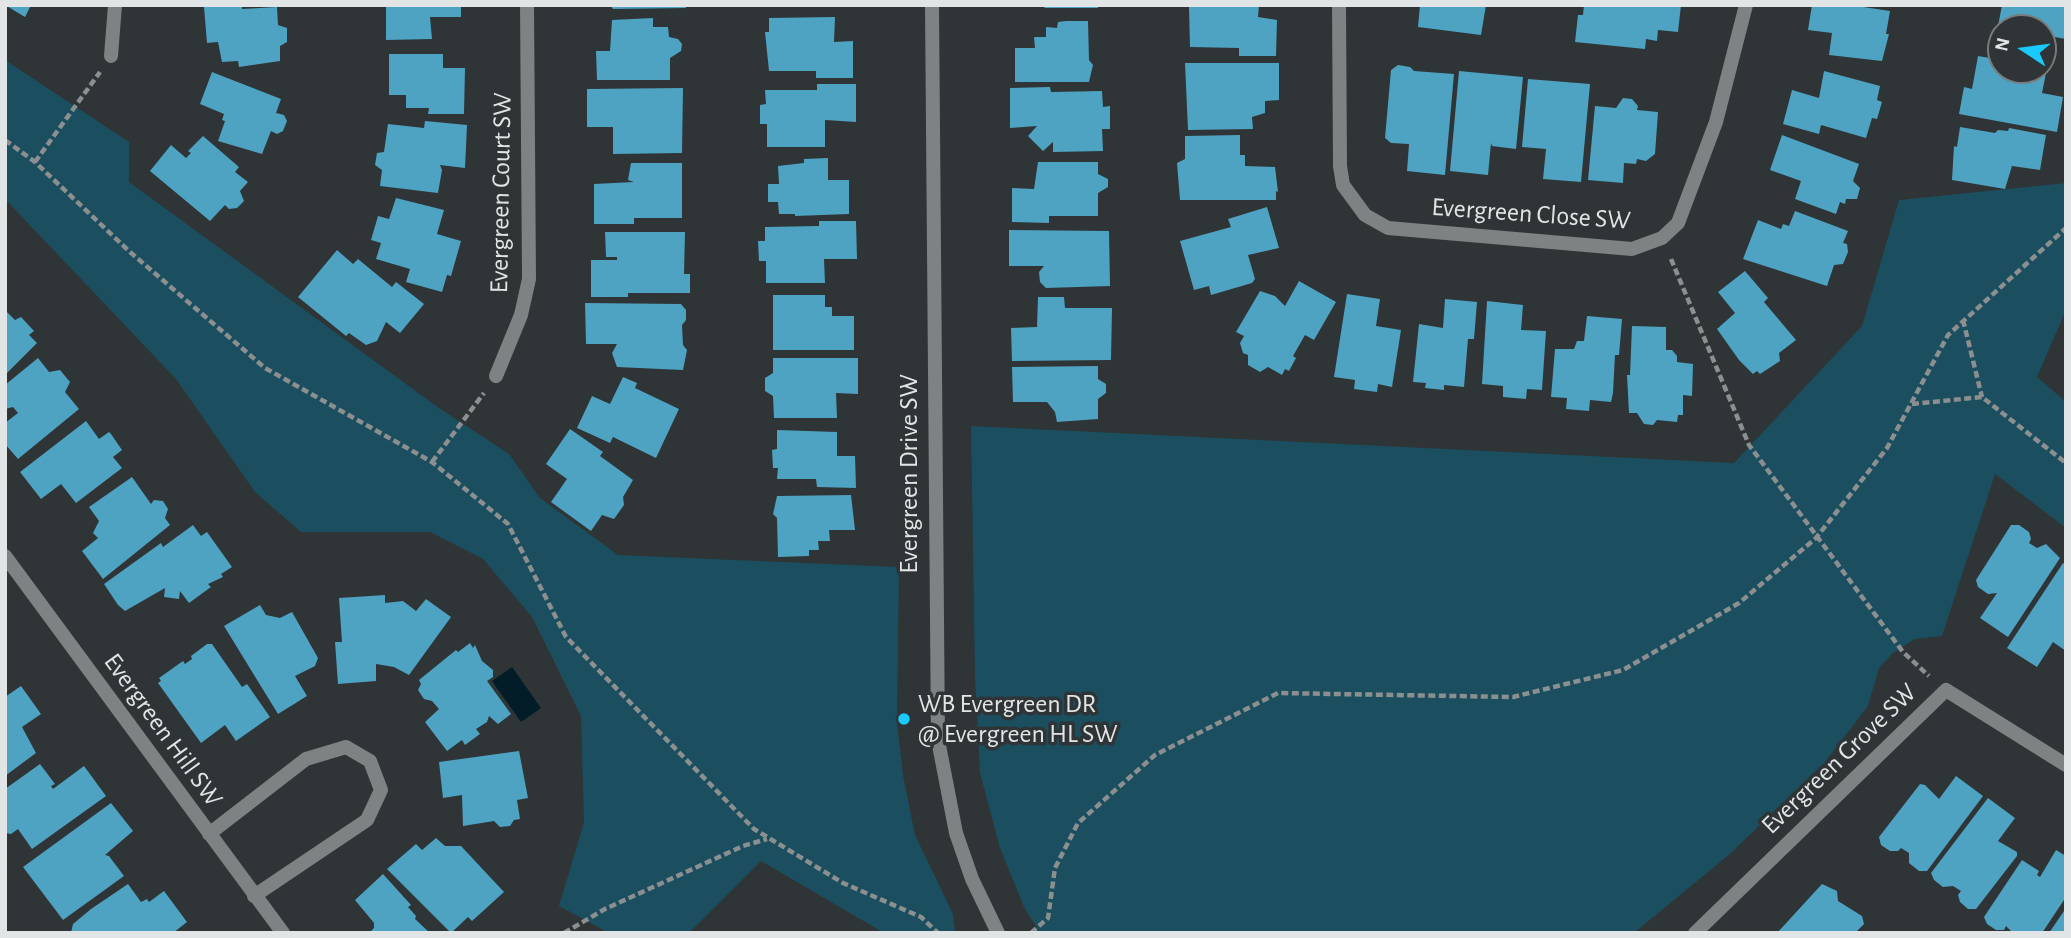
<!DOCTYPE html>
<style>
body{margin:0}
#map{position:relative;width:2071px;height:938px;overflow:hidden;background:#2f3436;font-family:"Alegreya Sans",sans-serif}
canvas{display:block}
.frame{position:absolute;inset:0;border:7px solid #e2e5e6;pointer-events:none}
.north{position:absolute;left:1987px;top:14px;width:70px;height:70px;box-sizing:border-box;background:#2f3436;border:2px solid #777b7c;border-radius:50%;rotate:283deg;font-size:19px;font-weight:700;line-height:28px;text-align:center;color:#e2e5e6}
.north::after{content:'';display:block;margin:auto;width:24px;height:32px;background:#1acafc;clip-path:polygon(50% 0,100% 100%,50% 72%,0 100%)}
</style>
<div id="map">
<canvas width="2071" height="938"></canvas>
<div class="frame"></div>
<div class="north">N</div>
</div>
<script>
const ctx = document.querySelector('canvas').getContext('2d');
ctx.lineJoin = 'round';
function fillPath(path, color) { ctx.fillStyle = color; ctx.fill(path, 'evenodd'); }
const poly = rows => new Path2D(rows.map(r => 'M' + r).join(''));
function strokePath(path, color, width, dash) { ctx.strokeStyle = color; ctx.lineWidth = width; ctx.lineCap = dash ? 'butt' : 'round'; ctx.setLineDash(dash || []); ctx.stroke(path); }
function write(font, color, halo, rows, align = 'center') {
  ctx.font = font + ' "Alegreya Sans",sans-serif'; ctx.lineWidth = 7; ctx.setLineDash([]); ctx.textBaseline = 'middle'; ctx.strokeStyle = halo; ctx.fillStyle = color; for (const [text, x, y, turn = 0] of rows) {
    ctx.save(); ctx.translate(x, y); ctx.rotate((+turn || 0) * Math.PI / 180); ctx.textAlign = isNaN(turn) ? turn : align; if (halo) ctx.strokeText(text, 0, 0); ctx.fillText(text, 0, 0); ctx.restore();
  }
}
const green = poly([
 [5,60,129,142,129,182,439,408,509,454,540,498,618,555,899,567,897,722,903,775,915,835,953,914,955,933,884,933,761,861,689,933,609,933,559,906,584,822,581,716,532,617,483,559,430,532,301,532,255,492,176,379,5,199],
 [2066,183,2066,310,2037,377,2066,402,2066,528,1995,474,1942,636,1915,639,1893,653,1879,668,1868,706,1826,761,1731,853,1634,933,1040,933,1024,907,1000,848,980,773,975,678,971,426,1734,463,1862,326,1899,200]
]);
const water = poly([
 [512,667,541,708,521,722,492,681]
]);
const building = poly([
 [5,5,31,5,25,17],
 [386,5,461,5,461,17,430,17,432,39,386,40],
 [610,5,685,5,686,8,613,9],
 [1042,5,1098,5,1098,8,1045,8],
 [1193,5,1259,5,1258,17,1277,20,1276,56,1239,56,1239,48,1190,47,1189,7],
 [1420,5,1486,5,1481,35,1418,27],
 [1584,5,1681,5,1678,32,1658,30,1657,41,1646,39,1645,49,1575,42,1578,15,1583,15],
 [1812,5,1850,5,1890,11,1886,34,1889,34,1882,61,1829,55,1832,33,1808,30],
 [2002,5,2066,5,2066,39,2043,35,2043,28,2001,28,2001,54,1993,53],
 [242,6,242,9,277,7,278,25,287,28,287,42,280,46,280,61,239,67,238,61,222,62,218,42,207,43,204,7],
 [835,17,834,42,853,41,853,78,816,78,816,71,769,71,765,32,769,32,769,18],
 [653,18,653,27,668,27,669,37,678,39,682,44,681,51,670,58,670,80,597,80,596,51,610,51,612,20],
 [1066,21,1088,21,1089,60,1093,65,1089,82,1015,82,1015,48,1035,48,1034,37,1046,37,1046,27,1057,28,1058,22],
 [389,54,443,54,443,68,465,68,464,114,428,114,429,108,406,108,406,95,389,95],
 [1978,56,2001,60,2001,70,2047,68,2042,93,2063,97,2057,132,1959,114,1964,87,1972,89],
 [1185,63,1279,63,1279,100,1265,101,1265,113,1252,117,1253,129,1188,130],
 [1398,65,1410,67,1414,71,1454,74,1445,175,1407,171,1409,144,1391,143,1385,138,1391,70],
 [1459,71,1523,77,1516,149,1492,146,1491,143,1488,175,1450,171],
 [1824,71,1880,86,1877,100,1882,102,1877,119,1872,118,1866,138,1821,125,1819,134,1783,124,1792,90,1819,98],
 [212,72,281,99,276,113,284,115,287,121,283,131,277,134,271,131,262,154,218,141,225,121,222,120,224,114,200,104],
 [1528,79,1590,84,1581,182,1543,179,1546,149,1522,147],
 [817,84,856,84,856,122,825,120,825,147,767,147,767,124,760,124,760,105,766,104,765,90,817,90],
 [1050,87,1051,92,1102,91,1103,107,1110,106,1110,129,1102,129,1103,151,1053,152,1053,142,1043,151,1028,136,1037,126,1010,128,1010,88],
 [683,88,682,153,613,154,613,127,587,127,587,89],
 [1623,98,1632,99,1638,106,1637,110,1658,112,1655,154,1646,161,1637,159,1636,164,1624,163,1623,183,1588,180,1595,106,1616,108],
 [425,121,467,125,465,168,440,165,442,170,438,193,380,186,382,170,375,165,377,153,384,152,388,124,424,128],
 [1960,127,1995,133,1998,130,2008,131,2009,128,2046,135,2040,170,2012,166,2005,189,1952,180,1954,146,1957,147],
 [1240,135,1240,155,1245,155,1245,166,1275,167,1278,192,1276,191,1276,200,1180,200,1177,163,1185,159,1185,136],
 [1782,135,1859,164,1853,181,1860,188,1857,199,1846,199,1845,204,1840,202,1836,214,1795,199,1801,181,1770,170],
 [203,136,239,167,235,172,248,182,240,191,244,201,237,208,229,209,225,205,210,221,150,171,171,145,186,158,191,153,188,151],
 [828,158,828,180,849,180,849,214,795,216,795,214,779,214,778,202,768,202,768,184,779,184,778,166,804,163,804,159],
 [1038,162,1098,162,1098,174,1108,179,1108,187,1098,193,1098,216,1049,216,1049,223,1012,222,1012,188,1034,189],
 [631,163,682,163,682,218,634,218,634,224,594,224,594,184,634,182,628,180],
 [396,198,444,210,437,234,461,241,451,276,447,275,442,292,406,282,410,269,376,259,381,243,371,240,378,216,389,219],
 [1267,207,1279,248,1248,255,1255,279,1252,283,1211,295,1209,286,1194,290,1180,241,1231,227,1228,219],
 [1795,211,1848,231,1843,243,1847,244,1848,252,1843,264,1834,265,1827,286,1743,259,1758,220,1781,229,1783,224,1789,226],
 [819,221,856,221,857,259,824,259,825,283,766,283,766,261,759,261,758,241,765,241,765,227,819,226],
 [1009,230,1109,231,1110,286,1046,288,1040,282,1039,272,1044,266,1009,266],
 [605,232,685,232,684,274,690,274,690,293,628,293,628,297,591,297,591,260,617,260,617,257,606,257],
 [337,250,353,264,358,259,392,287,396,282,424,304,400,333,386,322,377,341,366,345,349,333,346,336,298,297],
 [1745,271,1768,298,1764,302,1796,340,1779,353,1780,361,1760,374,1757,371,1753,374,1739,360,1717,329,1735,313,1718,292],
 [1299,281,1336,302,1314,340,1305,335,1293,356,1296,358,1289,371,1285,369,1282,375,1268,367,1260,372,1248,365,1248,355,1243,353,1240,343,1244,336,1236,332,1260,291,1275,296,1285,306],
 [1347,294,1380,299,1376,326,1401,330,1392,387,1378,384,1377,392,1354,389,1355,380,1334,377],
 [773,295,825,295,825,307,832,307,832,316,854,316,854,350,773,350],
 [1038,297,1064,297,1065,308,1112,308,1111,360,1012,361,1011,328,1037,327],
 [1445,299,1477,302,1474,339,1468,339,1464,387,1444,385,1444,390,1425,388,1426,383,1413,382,1419,324,1443,328],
 [1487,301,1523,305,1521,330,1546,331,1542,390,1527,389,1526,399,1503,397,1503,386,1482,384],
 [585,303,681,304,686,310,686,320,682,325,683,345,687,350,683,370,617,367,612,353,617,344,586,344],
 [5,310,15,320,21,317,34,331,29,335,37,343,7,373],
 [1587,316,1622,319,1619,355,1615,355,1613,393,1611,402,1590,400,1589,411,1566,409,1567,398,1551,397,1555,349,1574,349,1577,341,1584,341],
 [1632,326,1666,327,1666,350,1672,350,1677,356,1677,362,1693,364,1692,396,1683,395,1683,415,1678,415,1677,422,1657,420,1653,425,1644,424,1637,413,1629,413,1627,375,1630,375],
 [38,358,49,372,60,370,70,382,65,392,79,409,18,459,5,444,5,423,18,413,13,407,5,409,5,385],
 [773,358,858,358,858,394,836,393,837,418,774,418,773,396,765,391,765,378,773,373],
 [1098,366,1098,379,1106,384,1106,393,1098,399,1098,419,1057,422,1055,412,1047,402,1013,402,1012,367],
 [623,377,637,383,635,388,679,409,656,458,613,437,610,443,577,428,592,396,610,404],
 [86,421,99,439,109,432,111,434,122,450,113,457,122,468,76,503,61,484,41,499,20,472],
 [570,429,603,452,600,456,633,480,623,497,624,505,614,519,602,515,591,531,551,502,567,479,546,464],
 [777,430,837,432,837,456,855,456,856,488,817,487,816,479,777,479,778,468,773,468,772,450,777,449],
 [132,477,151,504,154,500,163,501,168,509,165,518,170,525,103,579,82,551,98,538,93,533,99,521,89,507],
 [851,495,855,530,829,530,830,541,818,541,819,550,809,550,809,556,778,557,777,518,773,514,777,496],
 [193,525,201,536,207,532,232,567,221,574,223,577,208,584,211,587,189,603,180,591,179,599,164,597,165,588,125,611,118,605,104,584,161,543,163,547],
 [2011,525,2019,525,2029,532,2031,539,2029,543,2037,548,2046,544,2060,558,2008,637,1980,618,1997,593,1988,594,1978,587,1976,580],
 [2063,563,2066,565,2066,651,2053,642,2037,667,2007,648],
 [385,595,385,603,403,601,416,611,426,599,451,617,409,675,394,667,376,664,376,681,338,684,335,642,342,642,339,598],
 [260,605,266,615,280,618,292,612,318,658,315,666,295,676,307,696,278,714,224,626],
 [470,643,473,648,475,645,482,661,493,670,493,677,487,681,511,714,498,724,489,716,487,722,476,729,480,734,465,745,462,740,447,751,425,722,439,709,432,701,424,699,418,690,421,684,419,680,456,650,458,652],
 [207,644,212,644,242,687,247,684,270,717,236,741,225,725,201,743,158,683,161,681,159,678,183,661,185,664,192,659,191,656],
 [21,686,41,714,22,727,36,753,5,776,5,697],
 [519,751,528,798,517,800,520,819,514,820,510,826,500,827,494,821,463,826,462,795,443,798,439,762],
 [40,764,55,784,51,786,53,789,84,766,106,796,32,849,18,829,11,834,5,833,5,789],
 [1956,776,1983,796,1927,871,1919,871,1909,863,1909,853,1901,848,1898,851,1890,851,1881,845,1879,837,1920,784,1925,785,1939,799],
 [1988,798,2015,818,1998,841,2017,852,2017,856,1976,909,1968,909,1960,902,1958,895,1961,891,1953,886,1943,887,1934,880,1931,873],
 [111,803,133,831,105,855,109,856,124,876,63,920,23,867],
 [436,838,445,846,461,846,504,892,472,921,468,917,451,933,387,869,416,844,422,850],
 [2056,850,2066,856,2066,897,2042,933,2013,933,2006,926,2004,930,1996,930,1987,924,1984,917,2022,860,2039,871,2037,875,2040,877],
 [383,874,411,905,408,907,416,916,415,919,430,933,369,933,374,928,374,923,355,900],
 [128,884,141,902,147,899,149,902,164,891,187,922,173,933,71,933,73,924,91,909],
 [1822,884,1837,891,1838,901,1862,916,1864,924,1855,933,1777,933],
 [2066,908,2066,933,2049,933]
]);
const path = poly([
 [5,140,35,162,130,252,265,368,432,462,508,524,566,637,754,829,843,883,921,917,938,933],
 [35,162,100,72],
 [1671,259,1749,445,1903,652,1929,676],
 [1963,320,1982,397],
 [1912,404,1982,397,2066,463],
 [432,462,484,393],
 [564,933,605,909,743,846,767,839],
 [1031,933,1048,918,1055,868,1078,823,1155,755,1278,693,1513,697,1623,670,1739,603,1816,538,1887,448,1948,335,2066,228]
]);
const street = poly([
 [932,5,938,740,956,833,972,879,998,933],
 [1339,5,1340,166,1343,185,1365,215,1388,228,1632,249,1662,238,1678,223,1716,122,1746,5],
 [111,56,115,5],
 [496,376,521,315,529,279,527,5],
 [5,556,283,933],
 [209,834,306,759,346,747,370,761,381,790,367,820,254,896],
 [1695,933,1946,690,2066,765]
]);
const markers = [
 [904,719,7,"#1acafc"]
];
const streetNames = [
 ["Evergreen Court SW",501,193,-89],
 ["Evergreen Close SW",1531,214,4],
 ["Evergreen Drive SW",909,474,-90],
 ["Evergreen Hill SW",163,730,54],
 ["Evergreen Grove SW",1839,759,-44]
];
const poiNames = [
 ["WB Evergreen DR",918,704],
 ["@ Evergreen HL SW",918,734]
];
fillPath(green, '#1b4e5f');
fillPath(water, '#021d27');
fillPath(building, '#4ea3c2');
strokePath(path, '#8b8f90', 4.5, [7, 3.5]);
strokePath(street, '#7f8283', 14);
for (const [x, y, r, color] of markers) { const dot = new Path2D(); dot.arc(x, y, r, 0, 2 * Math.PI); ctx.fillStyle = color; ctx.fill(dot); strokePath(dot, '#2f3436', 2.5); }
write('26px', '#e2e5e6', '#2f3436', streetNames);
write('26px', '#e2e5e6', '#2f3436', poiNames, 'left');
</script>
